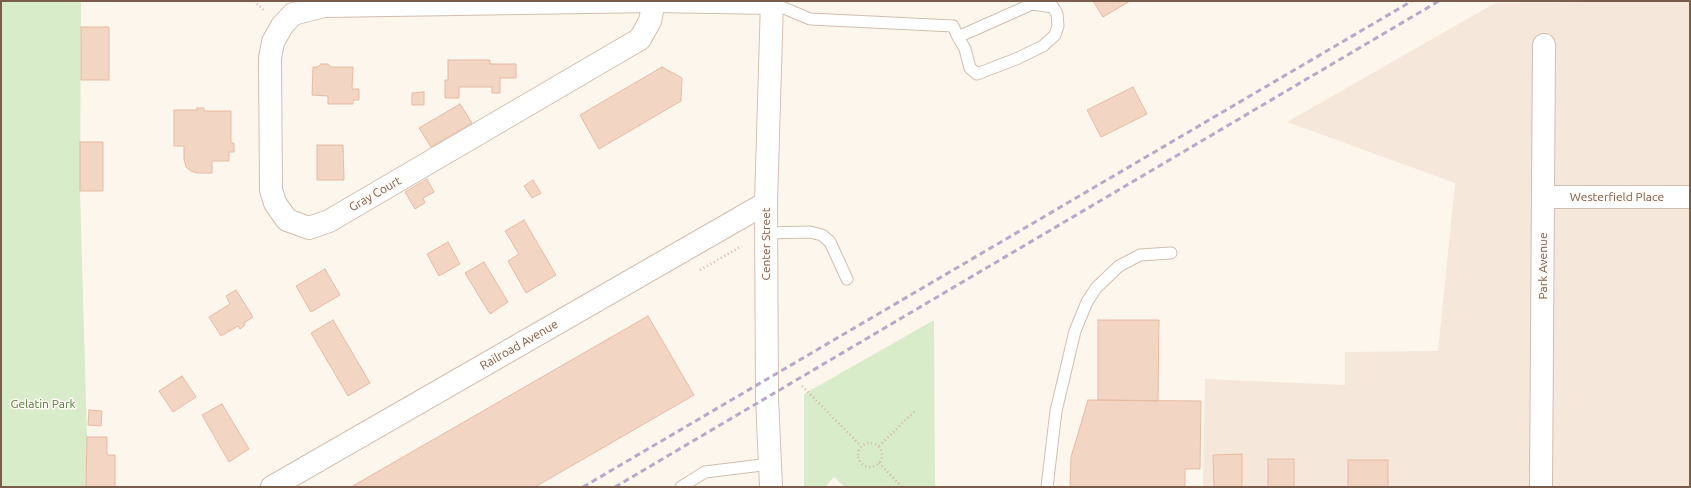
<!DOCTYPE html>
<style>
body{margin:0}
#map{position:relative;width:1691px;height:488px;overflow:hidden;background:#fdf6ec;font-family:Ubuntu,sans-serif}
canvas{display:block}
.frame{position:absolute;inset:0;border:2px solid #7a5c4d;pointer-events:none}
</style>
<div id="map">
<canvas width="1691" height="488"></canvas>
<div class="frame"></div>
</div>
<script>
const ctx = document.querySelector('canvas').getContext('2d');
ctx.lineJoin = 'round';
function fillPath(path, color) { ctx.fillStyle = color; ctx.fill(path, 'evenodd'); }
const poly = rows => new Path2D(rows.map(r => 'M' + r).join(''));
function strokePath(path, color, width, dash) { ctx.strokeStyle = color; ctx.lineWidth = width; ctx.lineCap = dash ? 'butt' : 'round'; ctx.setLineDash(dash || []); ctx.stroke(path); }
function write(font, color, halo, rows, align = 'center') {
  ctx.font = font + ' Ubuntu,sans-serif'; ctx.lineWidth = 3; ctx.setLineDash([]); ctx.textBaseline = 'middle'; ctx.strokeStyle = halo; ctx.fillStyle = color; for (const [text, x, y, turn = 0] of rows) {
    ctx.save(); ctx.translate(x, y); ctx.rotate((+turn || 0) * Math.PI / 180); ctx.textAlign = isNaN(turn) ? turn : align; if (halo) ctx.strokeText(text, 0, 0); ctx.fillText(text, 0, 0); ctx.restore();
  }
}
const residential = poly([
 [1690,1,1690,487,1203,487,1205,379,1345,385,1345,352,1438,351,1455,183,1287,122,1495,3]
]);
const green = poly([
 [1,1,81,1,80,191,87,437,86,487,1,487],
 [934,320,935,487,845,487,834,477,826,486,804,486,804,394]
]);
const building = poly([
 [1093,1,1130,1,1103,17,1093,1],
 [81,27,109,27,109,80,81,80,81,27],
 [448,60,490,60,490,64,516,64,516,78,500,78,500,93,492,93,492,87,459,87,459,98,445,98,445,80,448,80,448,60],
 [321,64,328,64,331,67,353,67,352,89,359,89,359,100,353,100,353,104,328,104,328,96,312,95,313,67,318,67,321,64],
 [662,67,682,78,681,101,599,149,580,115,662,67],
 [1133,87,1147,114,1101,137,1087,110,1133,87],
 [424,92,424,105,412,105,412,93,424,92],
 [460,104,472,123,431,147,419,128,460,104],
 [197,108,204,108,204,111,231,111,231,143,234,143,234,152,229,152,229,161,212,161,212,173,197,173,191,171,186,167,184,159,184,146,174,146,174,110,197,110,197,108],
 [80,142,103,142,103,191,80,191,80,142],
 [317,145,343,145,344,180,317,180,317,145],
 [427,179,434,192,423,198,425,203,415,209,405,192,427,179],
 [533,180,541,193,532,198,524,186,533,180],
 [524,220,556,275,526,293,508,261,519,254,505,231,524,220],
 [448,242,460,264,439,276,427,254,448,242],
 [484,262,508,302,490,314,465,273,484,262],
 [325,269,340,295,311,312,296,286,325,269],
 [236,290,253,317,244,323,245,325,240,329,238,326,221,336,209,317,230,304,226,296,236,290],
 [648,316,694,395,535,487,351,487,648,316],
 [333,320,370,383,348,396,311,333,333,320],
 [1098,320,1159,320,1158,401,1098,400,1098,320],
 [182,376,196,397,173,412,159,391,182,376],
 [1088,400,1201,401,1200,469,1185,469,1185,487,1070,487,1071,457,1088,400],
 [222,404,249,449,229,462,202,415,222,404],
 [89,410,102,411,101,426,88,425,89,410],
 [87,437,107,437,107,455,115,455,115,487,86,487,87,437],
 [1242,454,1242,487,1214,487,1213,455,1242,454],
 [1268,459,1294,459,1294,487,1268,487,1268,459],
 [1348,460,1388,460,1388,487,1348,487,1348,460]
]);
const path = poly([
 [254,1,265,11],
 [700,270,742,246],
 [802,386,861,446],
 '858 455a12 12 0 1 1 24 0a12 12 0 1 1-24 0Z',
 [879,446,916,410],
 [879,463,902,487]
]);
const lane = poly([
 [772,3,810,19,953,26,958,37,965,49,970,68,977,74,1016,59,1043,46,1055,35,1058,26,1057,14,1053,7,1032,4,958,37],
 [766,233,810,232,822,235,830,242,847,279],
 [681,487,705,472,770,464],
 [1047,487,1056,411,1075,331,1087,302,1096,288,1119,266,1140,255,1171,253]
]);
const street = poly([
 [654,1,650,21,640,39,329,221,309,228,287,220,275,203,271,190,270,58,273,42,282,26,293,14,324,6,654,1,772,3],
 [1543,197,1690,197],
 [272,487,766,203],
 [1541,487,1544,45]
]);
const secondary = poly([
 [771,487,767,398,766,203,772,1]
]);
const rail = poly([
 [583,487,1412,1],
 [615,487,1439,1]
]);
const streetNames = [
 ["Gray Court",375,194,-30],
 ["Westerfield Place",1617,197],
 ["Center Street",766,244,-90],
 ["Park Avenue",1543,266,-90],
 ["Railroad Avenue",519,345,-30]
];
const parkNames = [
 ["Gelatin Park",43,404]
];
fillPath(residential, '#f5e8da');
fillPath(green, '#d8ecc9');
fillPath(building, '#f3d5c3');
strokePath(building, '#e6bba3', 1);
strokePath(lane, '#d1beb0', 13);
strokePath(street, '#d1beb0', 24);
strokePath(secondary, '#d6c0b0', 24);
strokePath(path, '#d9b8a5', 2.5, [1, 3]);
strokePath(lane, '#fff', 11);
strokePath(street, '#fff', 22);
strokePath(secondary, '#fff', 22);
strokePath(rail, '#b9a8c9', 3, [6, 4]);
write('12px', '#7a5c4d', '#fffaf3', streetNames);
write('12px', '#537a41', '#fffaf3', parkNames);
</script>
